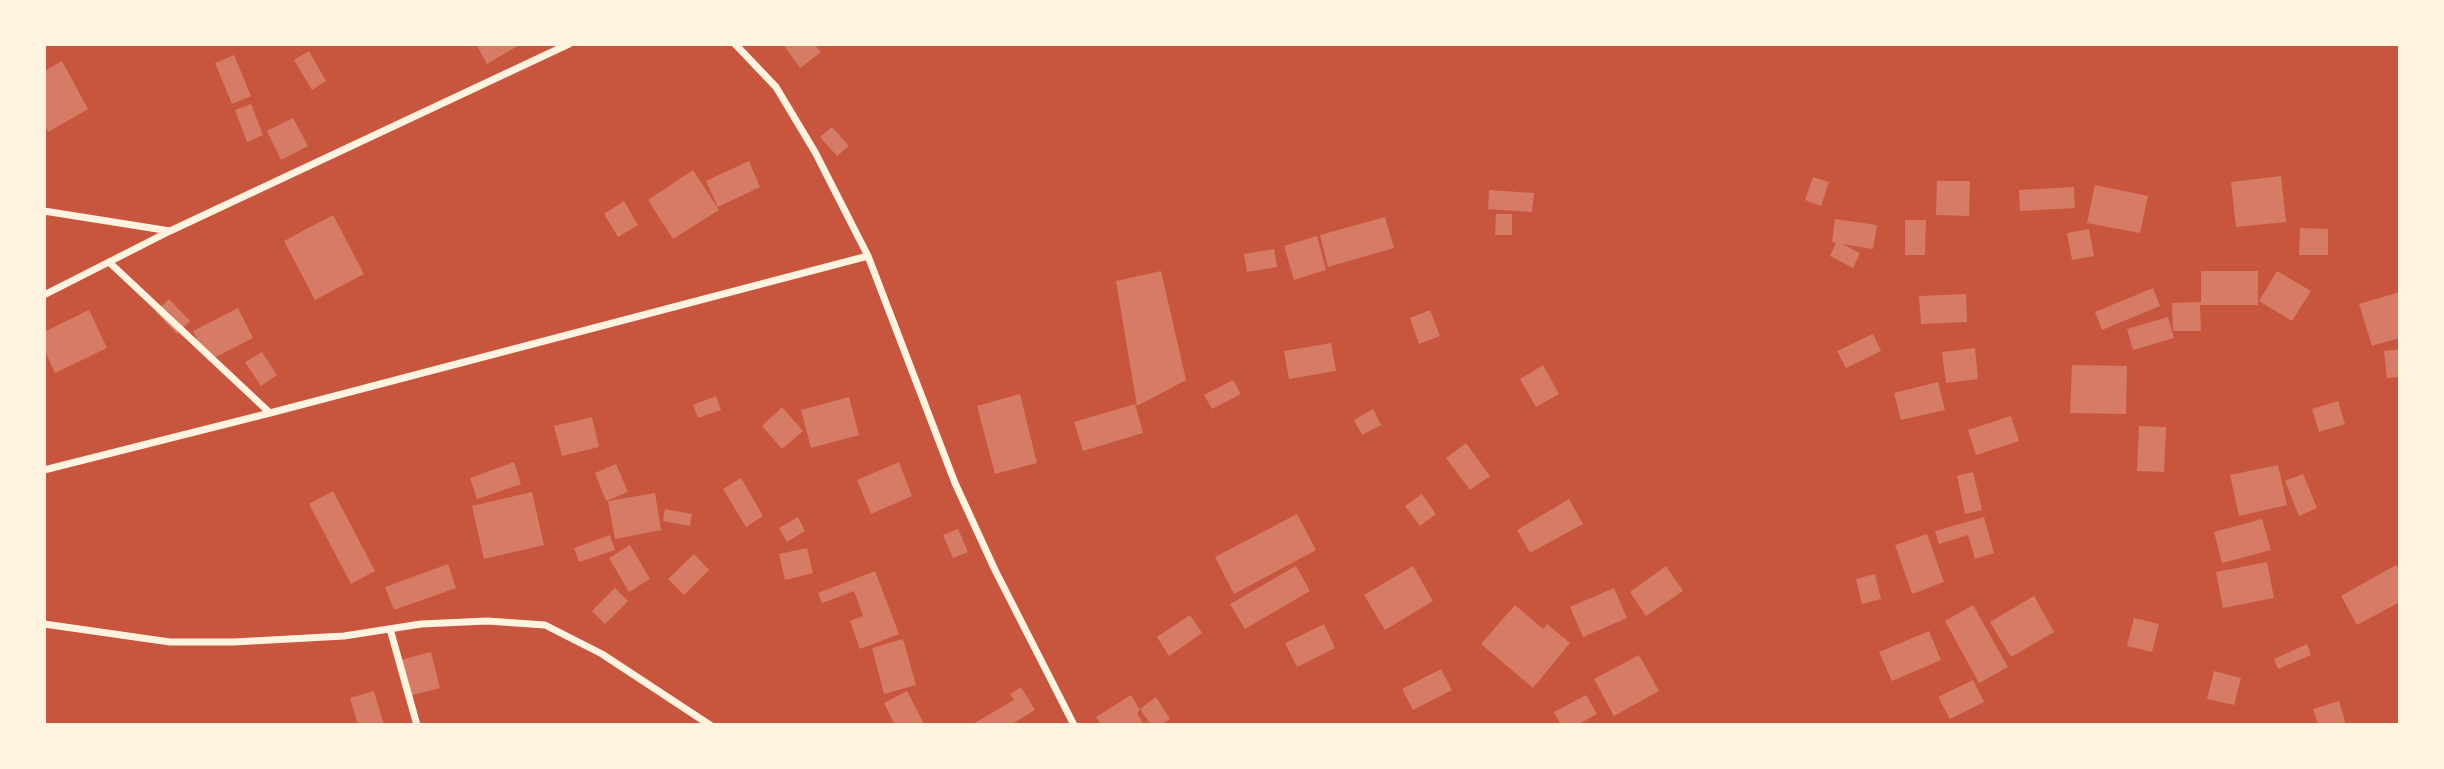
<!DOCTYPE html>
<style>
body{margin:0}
#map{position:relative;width:2444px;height:769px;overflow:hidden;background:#c8553d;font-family:Cabin,sans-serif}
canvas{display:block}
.frame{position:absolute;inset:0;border:46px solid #fff3e0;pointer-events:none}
</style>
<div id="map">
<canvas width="2444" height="769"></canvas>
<div class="frame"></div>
</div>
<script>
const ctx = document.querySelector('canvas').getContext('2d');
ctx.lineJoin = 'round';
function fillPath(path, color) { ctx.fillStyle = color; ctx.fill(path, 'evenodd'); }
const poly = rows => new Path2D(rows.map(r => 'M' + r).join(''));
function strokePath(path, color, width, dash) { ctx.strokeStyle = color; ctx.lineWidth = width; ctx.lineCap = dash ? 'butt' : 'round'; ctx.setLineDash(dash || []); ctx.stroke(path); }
const building = poly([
 [476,44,521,44,487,64],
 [783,44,814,44,821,52,800,68],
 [309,51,326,81,312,90,294,60],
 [234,55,251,96,232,104,215,63],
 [62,61,88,109,48,132,44,124,44,71],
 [251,104,263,135,247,142,235,110],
 [293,118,308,146,281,160,267,131],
 [832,127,849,146,837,156,820,137],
 [749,161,760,187,718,207,706,181],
 [693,170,719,210,673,239,648,200],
 [2281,176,2286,222,2236,227,2231,182],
 [1813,177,1829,182,1821,206,1805,200],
 [1937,181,1970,181,1969,216,1936,215],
 [2095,185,2148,196,2140,233,2087,223],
 [2074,187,2075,208,2020,211,2019,190],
 [1489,190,1534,193,1532,212,1488,209],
 [624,201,638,225,618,237,604,214],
 [1496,214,1512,214,1512,235,1495,235],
 [333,215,364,274,315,300,284,241],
 [1385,217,1394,248,1328,267,1320,235],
 [1835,219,1877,225,1873,249,1842,244,1860,253,1853,268,1830,256,1836,243,1832,242],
 [1905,220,1926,220,1925,255,1905,255],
 [2300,228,2328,229,2328,255,2299,255],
 [2089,229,2094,256,2072,260,2067,233],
 [1317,236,1326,270,1294,280,1284,246],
 [1274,249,1277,267,1247,272,1244,254],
 [1161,271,1186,380,1137,406,1116,281],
 [2201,271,2258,271,2258,305,2200,305,2201,331,2173,331,2172,303,2201,302],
 [2277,271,2311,291,2292,321,2259,301],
 [2153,288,2160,306,2102,330,2095,312],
 [2400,292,2400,338,2372,346,2359,304],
 [1966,294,1967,322,1921,324,1919,296],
 [169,299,190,321,177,334,156,312],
 [238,308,253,338,208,361,193,331],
 [89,310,107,348,55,373,44,349,44,332],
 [1430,310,1440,336,1419,344,1410,318],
 [2168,317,2174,338,2133,350,2127,329],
 [1873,334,1881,351,1846,368,1837,351],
 [1331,343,1336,371,1289,379,1284,351],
 [1975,348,1978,379,1946,383,1942,352],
 [2400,349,2400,377,2387,378,2384,351],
 [262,352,277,375,261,386,245,362],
 [1543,365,1559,394,1536,407,1520,379],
 [2072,365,2127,366,2126,414,2070,413],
 [1233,380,1241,394,1212,409,1204,395],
 [1938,382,1945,410,1901,420,1894,393],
 [1020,394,1037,463,995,474,977,406],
 [716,396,721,410,698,418,693,405],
 [849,397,859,435,811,448,801,410],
 [2338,401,2345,424,2319,432,2312,409],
 [1135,404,1143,433,1083,451,1074,422],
 [782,407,803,431,782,449,762,426],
 [1373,409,1381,425,1362,435,1354,420],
 [2011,416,2019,441,1976,455,1968,430],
 [592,417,599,447,562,456,554,426],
 [2139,426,2166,427,2164,472,2137,471],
 [1466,443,1490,476,1470,490,1446,458],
 [514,462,521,484,477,499,470,478],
 [899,462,912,496,871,514,857,480],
 [616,464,628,492,606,501,595,473],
 [2278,465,2287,505,2239,516,2230,475],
 [1973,472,1982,510,1965,514,1957,476],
 [2303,474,2317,508,2299,516,2285,481],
 [741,478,763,516,746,527,723,489],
 [333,491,375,571,351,584,309,504],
 [532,492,544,545,484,559,472,506],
 [655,493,661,530,615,539,608,501],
 [1422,494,1436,514,1420,526,1405,506],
 [1569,499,1583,524,1530,553,1517,530],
 [665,509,692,514,690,526,663,521],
 [1297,514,1316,550,1234,594,1215,557],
 [798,517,805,531,787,542,779,528],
 [1984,517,1994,553,1975,559,1968,535,1939,544,1935,531],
 [2262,519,2271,550,2222,563,2214,532],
 [958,529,968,552,953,558,943,535],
 [1927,534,1944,582,1912,594,1895,545],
 [610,535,615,550,579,562,574,548],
 [630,545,650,579,629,592,609,558],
 [807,548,813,573,785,580,779,554],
 [694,554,709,570,684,595,668,579],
 [2267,562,2274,598,2223,608,2216,572],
 [448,564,456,588,394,610,385,587],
 [2396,565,2400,572,2400,602,2357,625,2341,596],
 [1296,566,1310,591,1245,629,1230,604],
 [1413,566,1433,601,1385,630,1364,595],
 [1666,566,1683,591,1646,616,1630,592],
 [875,571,899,634,860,649,850,621,863,616,854,591,822,603,818,593],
 [1875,574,1881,599,1862,604,1856,579],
 [615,588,628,601,605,624,592,611],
 [1614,588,1627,618,1583,637,1570,607],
 [2034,596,2054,632,2011,657,1990,622],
 [1515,605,1543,629,1547,624,1570,643,1533,688,1481,644],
 [1973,605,2008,667,1979,683,1945,621],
 [1190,615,1202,633,1169,656,1157,637],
 [2134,618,2159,624,2152,652,2127,646],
 [1324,624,1335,648,1297,667,1285,643],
 [1929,631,1941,660,1892,681,1879,652],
 [903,639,916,685,884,694,872,648],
 [2307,644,2311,655,2278,669,2274,659],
 [431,652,440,688,405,697,396,661],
 [1639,655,1659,691,1614,716,1594,679],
 [1441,669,1452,690,1413,710,1402,689],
 [2214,671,2241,678,2234,705,2207,699],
 [1973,680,1984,702,1950,719,1938,697],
 [1021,687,1035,710,1010,725,971,725,1014,700,1010,694],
 [374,691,384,725,358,725,350,698],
 [907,691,924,724,922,725,895,725,884,703],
 [1131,695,1140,710,1137,713,1144,725,1102,725,1096,717],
 [1586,695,1597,714,1577,725,1561,725,1554,712],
 [1156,697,1170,719,1160,725,1151,725,1140,709],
 [2339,701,2346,725,2318,725,2313,709]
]);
const minor = poly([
 [735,44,776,87,815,152,868,256,955,483,995,570,1074,725],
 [44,211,170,231],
 [109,262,270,413],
 [44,295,170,231,569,44],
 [44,470,270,413,868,256],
 [44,624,170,642,234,642,344,636,421,624,487,621,545,625,602,654,710,725],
 [390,629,417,725]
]);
fillPath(building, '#d67c66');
strokePath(minor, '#fff3e0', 7);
</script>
